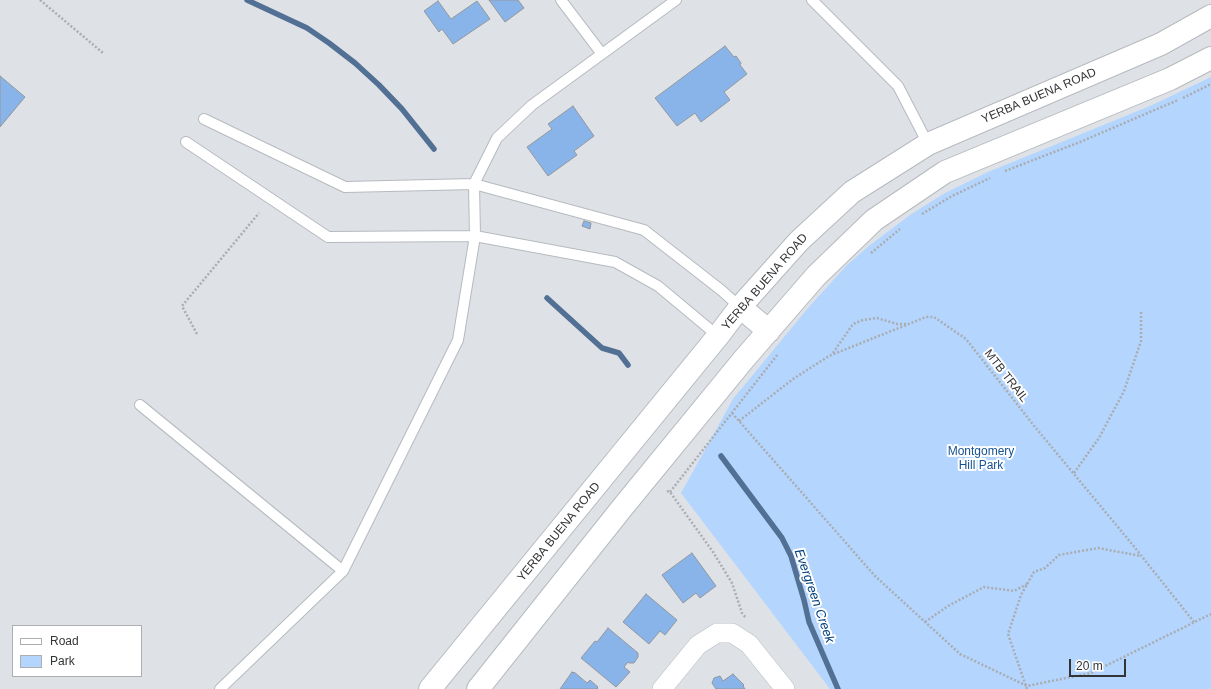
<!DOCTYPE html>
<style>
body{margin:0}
#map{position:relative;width:1211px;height:689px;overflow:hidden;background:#dee2e7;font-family:Arial,sans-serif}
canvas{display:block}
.legend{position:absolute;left:12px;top:625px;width:130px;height:52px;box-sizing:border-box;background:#fff;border:1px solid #adaeaf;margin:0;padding:5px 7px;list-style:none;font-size:12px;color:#323436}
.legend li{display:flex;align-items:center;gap:8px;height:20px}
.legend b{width:20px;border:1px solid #adaeaf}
.scale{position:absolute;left:1069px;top:659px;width:57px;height:18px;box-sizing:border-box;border:2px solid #323436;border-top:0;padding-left:5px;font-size:12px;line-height:14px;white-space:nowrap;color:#323436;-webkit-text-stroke:3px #fff;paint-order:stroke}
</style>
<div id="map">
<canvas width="1211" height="689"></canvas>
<ul class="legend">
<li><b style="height:5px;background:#fff"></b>Road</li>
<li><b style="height:11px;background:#b4d5fe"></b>Park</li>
</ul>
<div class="scale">20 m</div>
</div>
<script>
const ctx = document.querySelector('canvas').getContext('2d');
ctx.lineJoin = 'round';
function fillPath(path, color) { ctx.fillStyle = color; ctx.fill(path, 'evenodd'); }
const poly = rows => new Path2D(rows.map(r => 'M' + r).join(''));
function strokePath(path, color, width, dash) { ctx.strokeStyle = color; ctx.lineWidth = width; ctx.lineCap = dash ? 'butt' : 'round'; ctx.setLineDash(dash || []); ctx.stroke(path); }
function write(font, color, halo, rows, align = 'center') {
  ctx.font = font + ' Arial,sans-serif'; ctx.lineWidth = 4; ctx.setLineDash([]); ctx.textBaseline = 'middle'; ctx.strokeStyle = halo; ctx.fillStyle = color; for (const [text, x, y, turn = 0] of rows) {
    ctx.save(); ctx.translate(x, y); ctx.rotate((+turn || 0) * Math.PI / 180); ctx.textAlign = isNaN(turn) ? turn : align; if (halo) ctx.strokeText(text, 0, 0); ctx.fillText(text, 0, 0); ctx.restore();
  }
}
const green = poly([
 [1211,77,1211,689,830,689,681,493,733,399,808,308,847,265,870,245,910,215,945,193,988,172,1150,106]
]);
const stream = poly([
 [247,0,307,28,329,43,355,63,379,85,402,109,434,149],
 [547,298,602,348,619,353,628,365],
 [721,456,782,538,791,556,804,600,809,622,838,689]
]);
const building = poly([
 [489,0,518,0,524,8,505,22,489,0],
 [438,1,451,19,477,1,490,19,453,44,442,29,439,32,424,11,438,1],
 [725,46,734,57,736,56,741,63,740,65,747,74,724,92,730,100,701,122,695,113,677,126,655,98,725,46],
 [0,76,25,97,0,127,0,76],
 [573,106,594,136,574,151,577,155,548,176,527,147,552,129,548,124,573,106],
 [584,221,591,223,590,229,582,226,584,221],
 [692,553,716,586,700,598,696,593,683,603,662,575,692,553],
 [646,594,677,620,665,635,660,631,649,644,623,622,646,594],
 [608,628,638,653,638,657,634,663,629,663,628,662,624,667,630,672,616,687,581,658,595,641,597,642,608,628],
 [572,672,573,673,574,672,587,683,590,680,598,687,597,688,598,689,560,689,572,672],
 [733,674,744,685,743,686,745,689,716,689,712,683,714,678,720,676,723,681,733,674]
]);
const path = poly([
 [40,0,103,53],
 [1183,98,1211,84],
 [1005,171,1080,142,1178,100],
 [922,214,952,196,990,178],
 [871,253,900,229],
 [197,334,182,306,259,213],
 [833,353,853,324,863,320,877,318,897,324,907,324],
 [732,413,875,576,960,654,1027,686,1091,673,1211,614],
 [739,421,793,379,829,356,926,317,934,317,966,339,1035,427,1132,544,1194,622],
 [1074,473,1099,438,1124,391,1141,341,1141,310],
 [667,491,670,492,713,552,732,583,742,613,746,618],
 [670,492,778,354],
 [925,622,948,606,984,587,1014,591,1027,584],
 [1027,689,1008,634,1021,595,1034,572,1045,568,1059,555,1098,548,1141,556]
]);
const lane = poly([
 [561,0,602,54],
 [812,0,898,86,928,144],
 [204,119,345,187,474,184,644,230,721,290,740,307],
 [186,142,328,237,475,236,615,262,658,286,718,336],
 [140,405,343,571],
 [220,689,343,571,458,340,475,236,474,184,497,138,532,105,676,0]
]);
const street = poly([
 [662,689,698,645,717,633,732,633,749,644,785,689]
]);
const secondary = poly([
 [740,307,769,331],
 [430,689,718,336,740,307,799,241,852,192,928,144,1161,44,1211,16],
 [478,689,622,508,744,359,816,276,874,220,945,172,1170,79,1211,58]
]);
const streetNames = [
 ["YERBA BUENA ROAD",1039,96,-23],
 ["YERBA BUENA ROAD",765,282,-49],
 ["MTB TRAIL",1006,376,52],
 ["YERBA BUENA ROAD",559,532,-51]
];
const parkNames = [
 ["Montgomery",981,452],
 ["Hill Park",981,466]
];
const waterNames = [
 ["Evergreen Creek",814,596,71]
];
fillPath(green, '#b4d5fe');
strokePath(stream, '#527094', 5.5);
fillPath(building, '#88b4e9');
strokePath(building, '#93979b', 1);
strokePath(lane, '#b6babf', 12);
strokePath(street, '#b6babf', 20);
strokePath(secondary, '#b6babf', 24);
strokePath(path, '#a9acb0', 2.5, [2, 2]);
strokePath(lane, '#fff', 10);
strokePath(street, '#fff', 19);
strokePath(secondary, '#fff', 22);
write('12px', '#323436', '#fff', streetNames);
write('12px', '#165291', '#fff', parkNames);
write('italic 13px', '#00407e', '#fff', waterNames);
</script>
